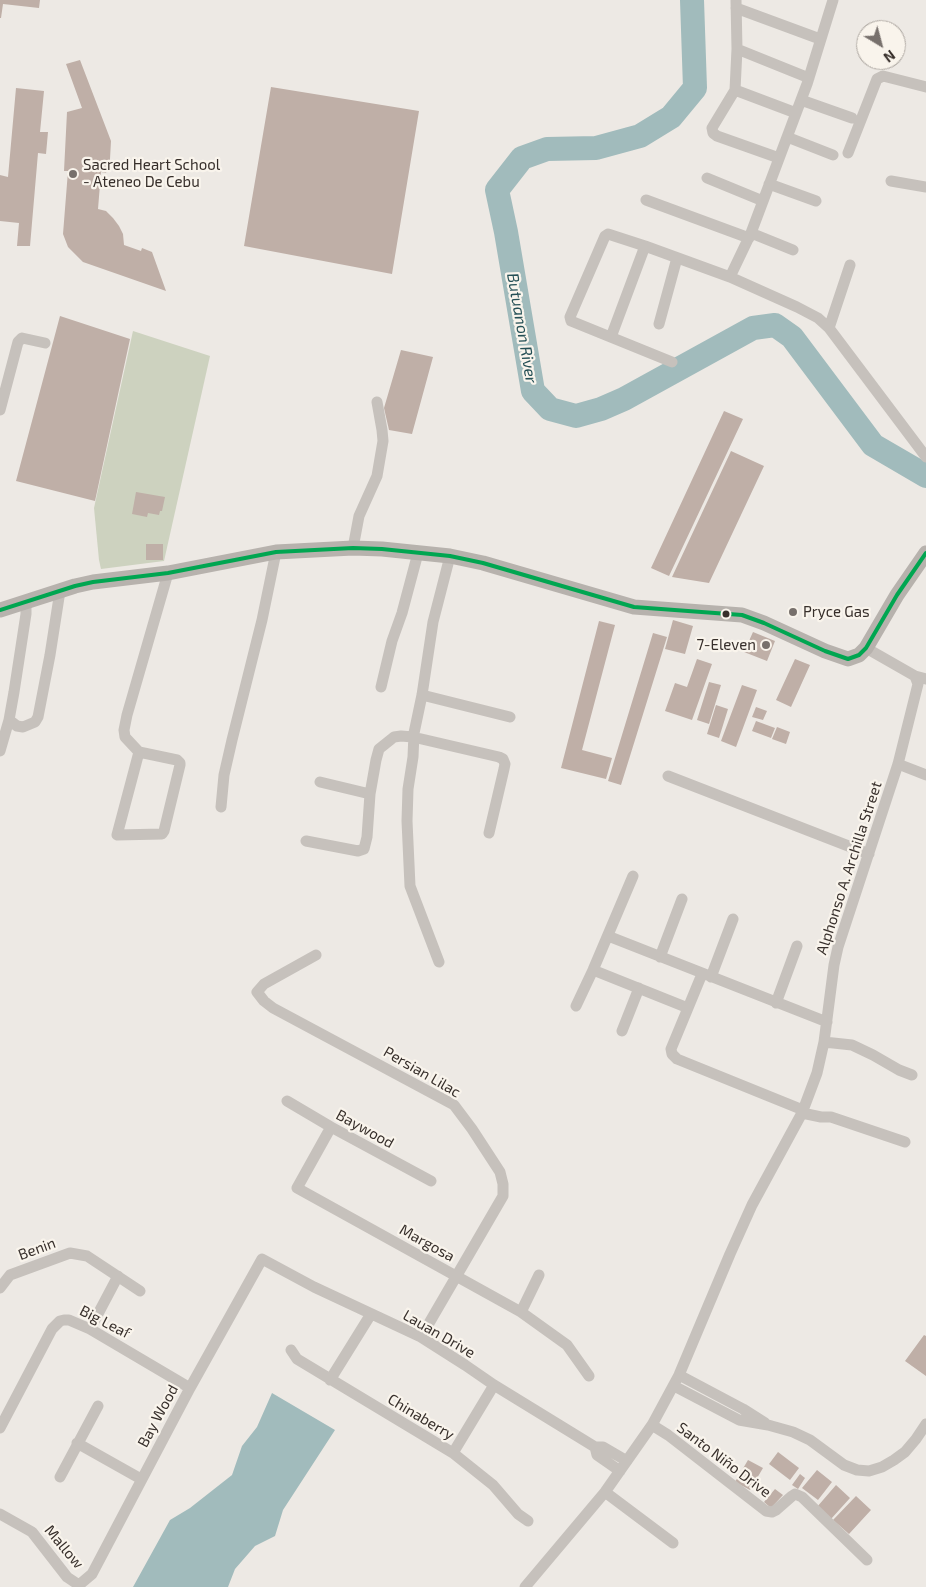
<!DOCTYPE html>
<meta charset="utf-8">
<style>
body{margin:0}
#map{position:relative;width:926px;height:1587px;overflow:hidden;background:#ede9e4;font-family:"Exo 2",sans-serif}
canvas{display:block}
.north{position:absolute;left:856px;top:20px;width:50px;height:50px;box-sizing:border-box;background:#f9f4ec;border:1px solid #aba59f;border-radius:50%;rotate:143deg;font-size:14px;font-weight:700;line-height:20px;text-align:center;color:#372f2b}
.north::after{content:'';display:block;margin:auto;width:18px;height:22px;background:#77706c;clip-path:polygon(50% 0,100% 100%,50% 72%,0 100%)}
</style>
<div id="map">
<canvas width="926" height="1587"></canvas>
<div class="north">N</div>
</div>
<script>
const ctx = document.querySelector('canvas').getContext('2d');
ctx.lineJoin = 'round';
function fillPath(path, color) { ctx.fillStyle = color; ctx.fill(path, 'evenodd'); }
const poly = rows => new Path2D(rows.map(r => 'M' + r).join(''));
function strokePath(path, color, width, dash) { ctx.strokeStyle = color; ctx.lineWidth = width; ctx.lineCap = dash ? 'butt' : 'round'; ctx.setLineDash(dash || []); ctx.stroke(path); }
function write(font, color, halo, rows, align = 'center') {
  ctx.font = font + ' "Exo 2",sans-serif'; ctx.lineWidth = 4.5; ctx.setLineDash([]); ctx.textBaseline = 'middle'; ctx.strokeStyle = halo; ctx.fillStyle = color; for (const [text, x, y, turn = 0] of rows) {
    ctx.save(); ctx.translate(x, y); ctx.rotate((+turn || 0) * Math.PI / 180); ctx.textAlign = isNaN(turn) ? turn : align; if (halo) ctx.strokeText(text, 0, 0); ctx.fillText(text, 0, 0); ctx.restore();
  }
}
const green = poly([
 [133,331,210,356,164,561,101,569,99,560,94,508]
]);
const water = poly([
 [272,1393,335,1430,283,1510,275,1536,255,1546,235,1569,228,1587,133,1587,170,1520,190,1508,232,1475,242,1446,257,1427]
]);
const river = poly([
 [692,0,695,88,671,117,640,136,596,148,547,149,522,158,497,190,506,232,533,391,550,409,576,416,601,409,624,399,753,328,775,325,792,337,873,445,926,476]
]);
const building = poly([
 [0,0,40,0,39,8,3,4,1,18,0,18],
 [80,60,111,141,110,159,106,173,101,172,98,209,106,211,113,218,119,226,123,234,124,245,141,251,142,248,152,252,166,291,83,262,68,247,63,234,68,171,64,171,67,112,82,108,66,64],
 [271,87,419,111,392,274,244,246],
 [16,88,44,91,40,132,48,132,46,154,38,153,30,246,17,246,19,223,0,221,0,175,8,177],
 [60,316,130,339,95,501,16,481],
 [401,350,433,357,412,434,389,430,384,408],
 [724,411,743,419,669,576,651,568],
 [731,451,764,466,709,583,672,577],
 [136,492,165,497,162,511,160,511,159,515,148,513,147,517,132,514],
 [146,544,163,544,163,560,146,560],
 [673,620,693,626,685,654,665,649],
 [599,621,615,625,582,750,612,758,606,779,561,768],
 [753,632,775,641,767,661,744,652],
 [653,633,667,637,621,785,608,781],
 [697,659,712,664,692,720,665,711,675,683,687,687],
 [795,659,810,665,791,707,776,700],
 [709,682,721,685,709,724,697,720],
 [742,685,757,690,736,747,721,741],
 [716,705,728,709,719,738,707,734],
 [756,707,767,711,763,720,752,717],
 [756,721,775,728,771,738,752,731],
 [777,727,790,732,786,744,772,739],
 [924,1335,926,1336,926,1376,905,1361],
 [778,1452,799,1468,790,1480,769,1464],
 [748,1460,763,1468,750,1490,735,1482],
 [817,1470,832,1482,818,1500,802,1488],
 [800,1474,805,1478,798,1489,792,1485],
 [836,1485,850,1498,831,1519,817,1507],
 [775,1489,783,1495,771,1508,764,1502],
 [856,1496,871,1510,849,1534,833,1520]
]);
const street = poly([
 [736,0,737,49,735,90,712,128,713,133,717,136,779,158],
 [736,8,820,39],
 [737,49,809,78],
 [735,90,796,113],
 [801,100,852,118],
 [787,137,833,155],
 [848,153,877,79,883,76,926,87],
 [707,178,763,201],
 [891,181,926,187],
 [769,184,816,201],
 [646,200,749,238],
 [751,233,793,250],
 [730,277,751,233,807,84,833,0],
 [659,324,677,258],
 [829,328,850,265],
 [611,337,645,246],
 [672,362,571,321,570,317,605,236,608,234,645,246,730,277,797,307,818,318,829,328,926,457],
 [0,410,18,342,22,338,45,343],
 [353,548,359,516,377,476,383,441,382,430,377,402],
 [866,648,915,676,926,679],
 [381,687,392,641,402,613,418,553],
 [422,695,510,717],
 [9,720,17,726,23,727,35,722,38,717,50,655,60,591],
 [0,751,9,720,14,692,26,614,26,601],
 [139,752,117,835,162,834,164,831,180,765,180,763,177,760,139,752,125,737,124,730,127,715,168,573],
 [898,764,926,775],
 [668,776,869,854],
 [320,782,370,794],
 [221,807,224,775,232,740,262,620,276,552],
 [306,841,358,851,364,849,367,837,370,794,376,760,379,749,394,737,401,736,413,737,499,757,503,759,505,764,504,769,489,833],
 [608,936,827,1022],
 [316,955,264,984,257,992,264,1001,273,1008,454,1105,472,1129,500,1172,503,1184,503,1196,421,1337],
 [660,957,682,899],
 [439,962,410,886,407,821,408,789,413,757,414,733,422,695,433,622,450,556],
 [593,970,688,1008,671,1049,672,1054,677,1059,803,1110],
 [711,977,733,919],
 [776,1003,797,946],
 [576,1006,593,970,633,876],
 [688,1008,702,974],
 [622,1031,639,988],
 [824,1042,852,1045,873,1055,899,1070,912,1075],
 [287,1101,331,1127,431,1181],
 [802,1113,821,1117,831,1117,905,1142],
 [331,1127,297,1188,521,1312,567,1345,589,1376],
 [0,1288,10,1275,70,1253,87,1256,140,1291],
 [521,1312,539,1275],
 [90,1329,118,1276],
 [291,1350,297,1359,453,1453,493,1485,518,1514,528,1521],
 [679,1375,743,1409,765,1423],
 [330,1380,371,1314],
 [674,1386,739,1420,768,1425,793,1432,810,1440,844,1465,857,1470,869,1471,882,1467,894,1460,905,1452,916,1439,926,1424],
 [652,1425,668,1435,766,1511,772,1512,776,1510,792,1496,795,1494,802,1497,867,1560],
 [0,1428,52,1329,60,1321,64,1320,69,1320,90,1329,190,1388],
 [77,1443,141,1479],
 [595,1447,597,1455,620,1471],
 [453,1453,494,1385],
 [60,1477,98,1406],
 [605,1492,673,1543],
 [0,1514,32,1532,67,1577,79,1585,92,1574,190,1388,262,1259,314,1287,421,1337,465,1365,494,1385,595,1447,603,1447,627,1461],
 [525,1587,605,1492,652,1425,679,1375,730,1254,752,1205,802,1113,817,1073,824,1042,834,965,838,947,898,764,918,684,915,676]
]);
const secondary = poly([
 [0,610,75,586,93,582,168,573,276,552,353,548,382,549,450,556,483,563,634,607,742,615,764,623,825,651,848,659,859,655,866,648,897,595,926,553]
]);
const bus1 = poly([
 [0,610,75,586,93,582,168,573,276,552,353,548,382,549,450,556,483,563,634,607,742,615,764,623,825,651,848,659,859,655,866,648,897,595,926,553]
]);
const markers = [
 [73,174,5,"#77706c"],
 [793,612,5,"#77706c"],
 [726,614,4.5,"#372f2b"],
 [766,645,5,"#77706c"]
];
const poiNames = [
 ["Sacred Heart School",83,165],
 ["- Ateneo De Cebu",83,182],
 ["Pryce Gas",803,612],
 ["7-Eleven",756,645,"right"]
];
const streetNames = [
 ["Alphonso A. Archilla Street",849,868,-72],
 ["Persian Lilac",422,1072,30],
 ["Baywood",365,1129,29],
 ["Margosa",427,1243,29],
 ["Benin",37,1249,-20],
 ["Big Leaf",105,1322,27],
 ["Lauan Drive",439,1334,30],
 ["Bay Wood",158,1416,-62],
 ["Chinaberry",421,1417,31],
 ["Santo Niño Drive",724,1460,37],
 ["Mallow",64,1547,50]
];
const waterNames = [
 ["Butuanon River",522,328,80]
];
fillPath(green, '#cdd2bf');
fillPath(water, '#a1bbbc');
strokePath(river, '#a1bbbc', 24);
fillPath(building, '#bfafa7');
strokePath(street, '#c6c1bc', 11);
strokePath(secondary, '#b7b2ad', 15);
strokePath(bus1, '#00a651', 4);
for (const [x, y, r, color] of markers) { const dot = new Path2D(); dot.arc(x, y, r, 0, 2 * Math.PI); ctx.fillStyle = color; ctx.fill(dot); strokePath(dot, '#f9f4ec', 2); }
write('15px', '#372f2b', '#f9f4ec', poiNames, 'left');
write('15px', '#372f2b', '#f9f4ec', streetNames);
write('italic 16px', '#244f55', '#f9f4ec', waterNames);
</script>
